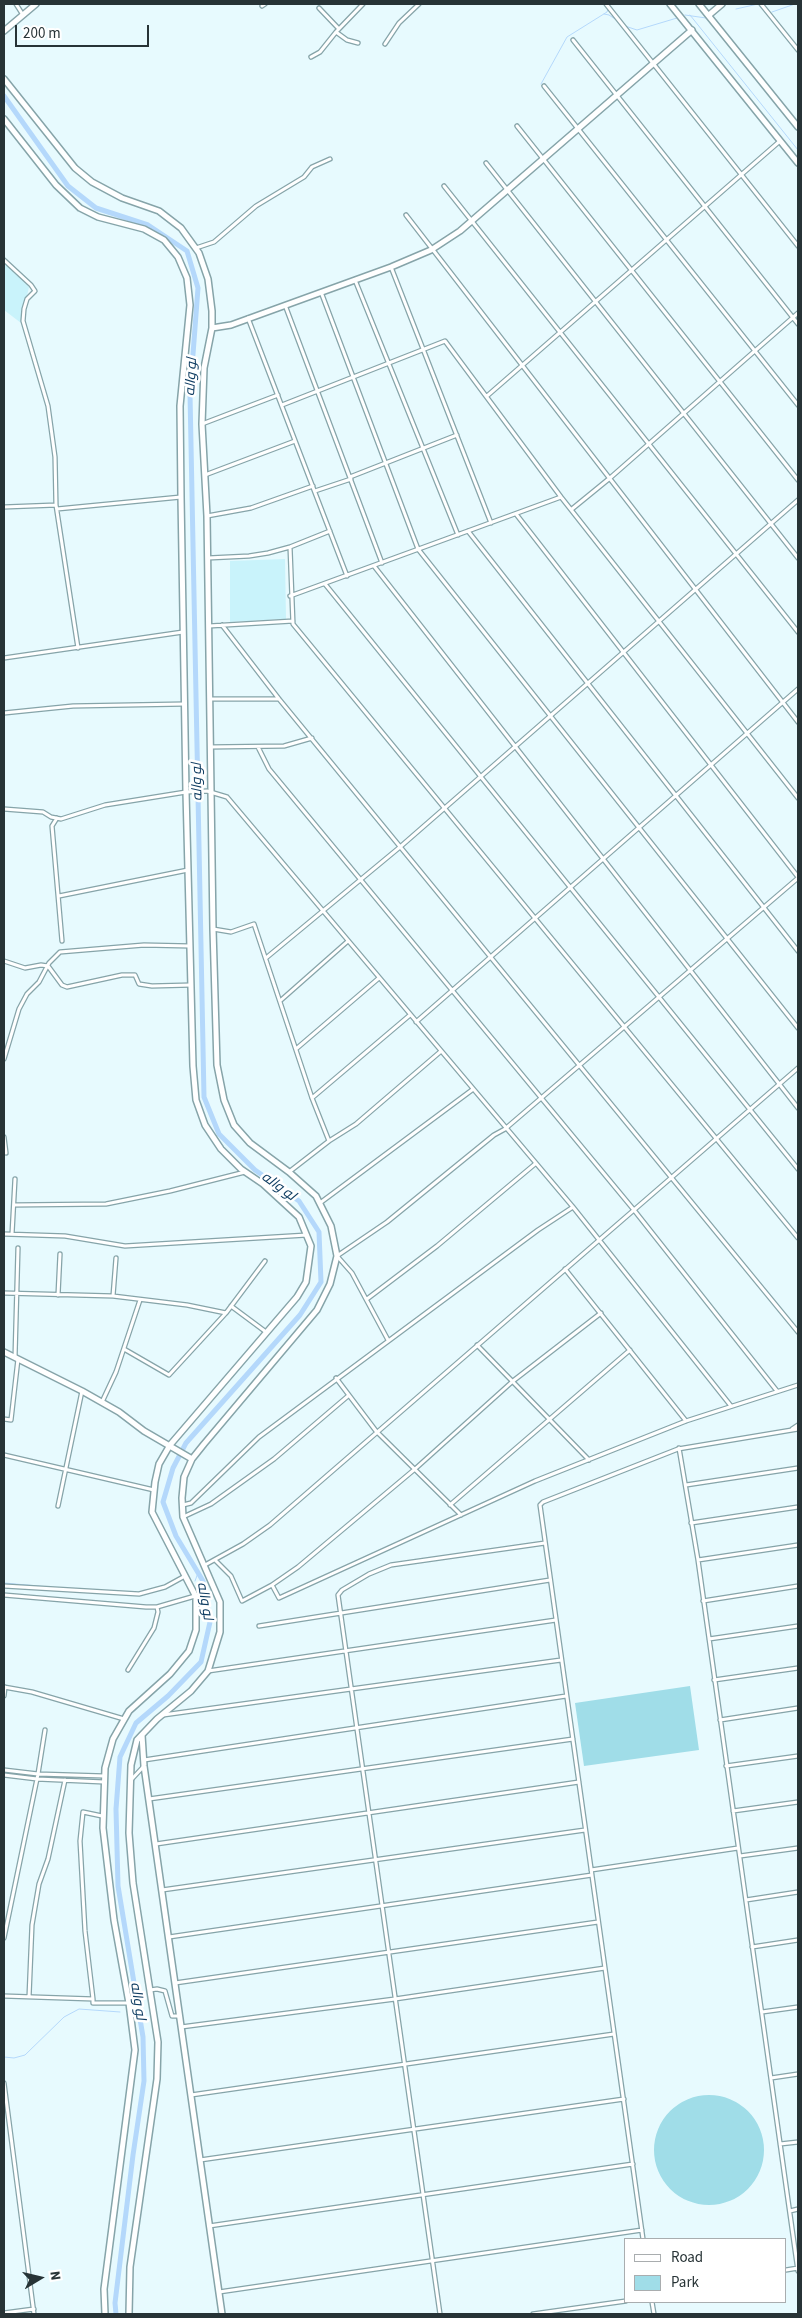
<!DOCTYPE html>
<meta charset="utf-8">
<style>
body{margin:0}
#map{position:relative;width:802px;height:2318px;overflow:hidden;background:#e7fafe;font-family:"Source Sans 3",sans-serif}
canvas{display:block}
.frame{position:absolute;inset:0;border:5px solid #273336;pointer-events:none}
.legend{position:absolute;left:624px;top:2238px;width:162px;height:65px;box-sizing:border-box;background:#fff;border:1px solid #a9adaf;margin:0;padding:6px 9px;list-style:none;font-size:15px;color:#273336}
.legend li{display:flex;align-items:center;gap:10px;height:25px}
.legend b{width:25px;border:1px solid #a9adaf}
.north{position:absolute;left:15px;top:2253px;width:50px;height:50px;-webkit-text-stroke:4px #fff;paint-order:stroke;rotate:81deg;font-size:14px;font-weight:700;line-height:20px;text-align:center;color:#273336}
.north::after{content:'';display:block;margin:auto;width:18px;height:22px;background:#273336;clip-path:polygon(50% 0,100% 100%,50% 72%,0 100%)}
.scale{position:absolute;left:15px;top:25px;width:134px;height:22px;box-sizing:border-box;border:2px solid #273336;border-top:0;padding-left:6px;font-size:15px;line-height:18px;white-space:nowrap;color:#273336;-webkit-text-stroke:4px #fff;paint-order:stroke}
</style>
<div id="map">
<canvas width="802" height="2318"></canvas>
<div class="frame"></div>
<ul class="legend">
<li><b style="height:6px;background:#fff"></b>Road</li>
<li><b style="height:14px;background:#a0dde8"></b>Park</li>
</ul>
<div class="north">N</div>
<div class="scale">200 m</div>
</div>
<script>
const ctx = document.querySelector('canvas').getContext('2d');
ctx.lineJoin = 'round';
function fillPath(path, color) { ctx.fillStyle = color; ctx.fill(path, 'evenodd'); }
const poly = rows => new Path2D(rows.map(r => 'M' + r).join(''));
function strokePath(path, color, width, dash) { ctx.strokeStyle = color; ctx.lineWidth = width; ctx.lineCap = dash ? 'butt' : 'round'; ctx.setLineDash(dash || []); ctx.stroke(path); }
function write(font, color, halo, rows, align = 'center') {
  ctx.font = font + ' "Source Sans 3",Cairo,sans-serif'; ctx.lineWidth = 5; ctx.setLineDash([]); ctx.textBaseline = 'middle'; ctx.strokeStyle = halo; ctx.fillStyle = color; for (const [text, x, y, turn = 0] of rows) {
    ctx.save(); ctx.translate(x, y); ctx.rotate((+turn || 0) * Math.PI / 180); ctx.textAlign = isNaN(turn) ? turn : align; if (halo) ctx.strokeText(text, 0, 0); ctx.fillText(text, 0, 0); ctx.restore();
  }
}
const built = poly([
 [4,261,29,287,21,323,4,310],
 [285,559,286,619,230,622,230,561]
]);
const green = poly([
 [690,1686,699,1750,584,1766,575,1703],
 '654 2150a55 55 0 1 1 110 0a55 55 0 1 1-110 0Z'
]);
const stream = poly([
 [758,4,767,14],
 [736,9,758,4],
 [772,12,795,4],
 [604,14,609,15,618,21],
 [685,15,706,18],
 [690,15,798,150],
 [625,26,637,30,677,18],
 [541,84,567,37,607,12,608,9],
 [195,1581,198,1573],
 [178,1582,184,1579],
 [4,1583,49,1587],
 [145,1594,156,1591],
 [4,2057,14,2058,25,2055,64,2017,79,2009,120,2012]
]);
const canal = poly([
 [4,96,68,186,96,208,148,225,187,251,198,288,190,394,204,1097,219,1134,255,1170,299,1201,319,1232,321,1282,300,1315,186,1443,173,1468,163,1502,176,1536,203,1581,210,1622,201,1662,168,1696,136,1723,120,1757,116,1809,118,1886,143,2037,144,2081,133,2155,115,2303,116,2314]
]);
const street = poly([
 [16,4,23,15],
 [606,4,798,246],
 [761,4,798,50],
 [262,6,265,4],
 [319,8,339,29],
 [336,32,347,40,358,43],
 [573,40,798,324],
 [385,44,399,23,419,4],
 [311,57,320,52,336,32,363,4],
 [544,86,798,405],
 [517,126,798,480],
 [486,163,798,558],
 [444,186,798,632],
 [406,215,798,722],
 [196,248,214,242,256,206,304,177,312,167,330,159],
 [4,260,31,285,35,291,27,299,24,309,23,321,48,406,55,457,56,505,78,648],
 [391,267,491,523],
 [355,280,458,535],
 [321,292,418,549,798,1028],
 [285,305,382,563],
 [248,318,347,576],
 [487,396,780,141],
 [282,405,445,341,561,497,798,798],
 [202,424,278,395],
 [205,475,295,441],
 [350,477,457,435],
 [315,491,351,479],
 [4,507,56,505],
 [57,509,181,497],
 [572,509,610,478,798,313],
 [516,514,798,877],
 [207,516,251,508,313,486],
 [468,531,798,951],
 [290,547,293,624,798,1238],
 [208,558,249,556,268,553,290,547,330,531],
 [374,566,798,1108],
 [325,584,798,1169],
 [290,596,561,497],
 [222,625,279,699,798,1332],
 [209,626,293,621],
 [4,658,183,632],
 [210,699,279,699],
 [4,713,73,706,184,704],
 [210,747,284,746,312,738],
 [258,747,269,769,634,1210,777,1391],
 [4,809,43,812,51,817,61,819,105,805,186,792,207,791,227,797,573,1207,731,1406],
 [57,818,52,826,62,941],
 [59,896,188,870],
 [213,929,231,932,254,924,312,1098,329,1141],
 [266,958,400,847,798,500],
 [4,961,25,968,41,965,48,966,62,985,67,987,122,975,135,975,139,984,152,986,191,985],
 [280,1001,348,941],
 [416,1022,798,689],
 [296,1049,379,978],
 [4,1059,19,1009,27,994,39,982,49,963,60,952,144,945,190,946],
 [312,1098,410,1015],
 [4,1137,6,1153],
 [289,1172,329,1141,356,1124,440,1052],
 [320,1203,472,1090],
 [14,1205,106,1204,170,1191,245,1172],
 [4,1234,65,1236,125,1246,307,1235],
 [12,1234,15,1179],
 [565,1269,686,1421],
 [4,1293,113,1296,187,1305,226,1313],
 [58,1295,60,1254],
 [113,1296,116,1258],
 [367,1299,437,1246,535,1164],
 [231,1306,266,1332],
 [388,1340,352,1273,337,1256,387,1222,494,1135,505,1129,798,878],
 [477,1345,589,1460],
 [124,1349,169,1375,226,1313,265,1261],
 [15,1357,18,1248],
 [336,1378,376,1431,461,1515],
 [102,1402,116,1372,140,1300],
 [4,1419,11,1420,18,1359],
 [792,1429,798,1425],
 [679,1448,698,1560,798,2271],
 [4,1455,154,1490],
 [686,1485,798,1468],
 [183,1505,191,1503,259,1437,538,1230,573,1207],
 [450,1505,630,1350],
 [58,1506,82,1391],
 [183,1517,211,1504,274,1459,348,1396],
 [691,1523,798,1507],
 [215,1560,231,1576,242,1601,272,1585,279,1598,535,1481,686,1421,798,1385],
 [698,1560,798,1545],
 [205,1565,243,1544,270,1525,798,1068],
 [272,1585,298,1567,415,1469,513,1381,601,1313],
 [4,1586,139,1594,165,1587,185,1576],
 [4,1595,146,1607,157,1607,195,1596],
 [703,1601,798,1586],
 [259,1626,550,1580],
 [709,1639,798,1626],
 [128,1670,154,1628,158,1612,157,1607],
 [208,1671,556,1620],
 [714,1680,798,1668],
 [4,1687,32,1692,124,1719],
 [4,1696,5,1687],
 [163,1715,561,1660],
 [720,1720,798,1708],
 [144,1760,566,1696],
 [726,1766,798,1756],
 [4,1770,38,1774,104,1776],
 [4,1775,37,1779,104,1782],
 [131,1780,144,1766],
 [149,1799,573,1739],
 [733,1811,798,1802],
 [156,1844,579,1782],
 [740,1856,798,1848],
 [591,1870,738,1848],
 [162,1890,585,1830],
 [746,1900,798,1892],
 [169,1937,592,1875],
 [4,1938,38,1774,45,1730],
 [752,1947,798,1940],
 [175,1983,598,1922],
 [150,1990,157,1989,165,1991,172,2016,179,2016],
 [4,1996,93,1999,93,2003,129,2003],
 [29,1997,32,1925,39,1884,48,1859,65,1780],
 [93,1999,85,1931,80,1841,83,1812,102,1816],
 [762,2012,798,2007],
 [181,2027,395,1999,605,1968],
 [771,2078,798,2074],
 [4,2083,34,2314],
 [191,2095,614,2034],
 [780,2144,798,2142],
 [200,2160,624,2099],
 [790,2211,798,2209],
 [209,2226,633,2164],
 [643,2239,540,1505,543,1502,678,1449,798,1429],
 [786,2270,798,2268],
 [219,2292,642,2230],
 [652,2302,654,2314],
 [4,2313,34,2309],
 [440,2314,338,1595,342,1590,369,1574,391,1565,545,1543],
 [533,2314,626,2301]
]);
const secondary = poly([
 [670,4,798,163],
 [699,4,798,127],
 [709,15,722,4],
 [4,31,36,4],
 [4,79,75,168,92,182,122,198,159,211,181,228,199,253,208,279,212,311,212,328,204,368,202,424,207,516,213,929,217,1065,224,1100,234,1125,250,1143,289,1172,316,1196,331,1226,337,1256,330,1284,317,1310,204,1444,192,1459,184,1477,182,1498,183,1517,220,1602,220,1632,208,1671,191,1691,157,1719,137,1740,131,1765,129,1833,133,1883,158,2042,157,2079,130,2267,129,2314],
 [4,119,56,185,80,208,98,217,144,229,164,240,178,257,187,278,190,305,180,406,181,497,186,792,193,1066,196,1100,205,1125,221,1149,241,1169,263,1184,299,1217,311,1246,306,1282,297,1297,170,1445,159,1464,155,1482,152,1512,196,1597,196,1630,189,1651,170,1674,129,1711,113,1739,105,1768,103,1828,114,1920,129,2003,135,2050,104,2289,105,2314],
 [212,328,231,325,391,267,431,250,460,231,692,30],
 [4,1352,82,1391,119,1412,144,1431,192,1459],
 [142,1735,144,1766,222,2314]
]);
const waterNames = [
 ["لو واله",192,377,-87],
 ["لو واله",198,782,-91],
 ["لو واله",278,1187,36],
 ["لو واله",204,1601,80],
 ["لو واله",137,2001,81]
];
fillPath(built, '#c9f3fb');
fillPath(green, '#a0dde8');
strokePath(stream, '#b4d8fb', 1);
strokePath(canal, '#b4d8fb', 5);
strokePath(street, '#86a4a9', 5.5);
strokePath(secondary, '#86a4a9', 8);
strokePath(street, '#fff', 3);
strokePath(secondary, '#fff', 5);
write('italic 14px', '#0f3d62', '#fff', waterNames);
</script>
